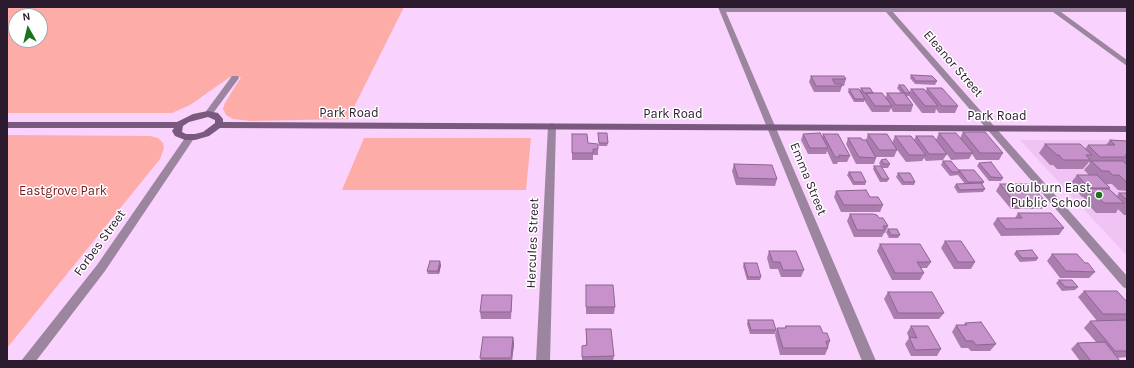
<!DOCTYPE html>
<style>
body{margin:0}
#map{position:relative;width:1134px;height:368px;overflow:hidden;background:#f9d2fd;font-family:Karla,sans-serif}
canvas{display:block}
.frame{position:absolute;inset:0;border:8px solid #2b192d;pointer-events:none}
.north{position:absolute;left:8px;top:8px;width:40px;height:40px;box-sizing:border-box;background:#fff;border:1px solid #aaa3ab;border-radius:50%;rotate:352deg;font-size:11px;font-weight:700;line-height:16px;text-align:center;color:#2b192d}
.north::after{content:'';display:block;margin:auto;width:14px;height:18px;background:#1c731e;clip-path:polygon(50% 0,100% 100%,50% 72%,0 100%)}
</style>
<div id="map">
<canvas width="1134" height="368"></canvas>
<div class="frame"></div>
<div class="north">N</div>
</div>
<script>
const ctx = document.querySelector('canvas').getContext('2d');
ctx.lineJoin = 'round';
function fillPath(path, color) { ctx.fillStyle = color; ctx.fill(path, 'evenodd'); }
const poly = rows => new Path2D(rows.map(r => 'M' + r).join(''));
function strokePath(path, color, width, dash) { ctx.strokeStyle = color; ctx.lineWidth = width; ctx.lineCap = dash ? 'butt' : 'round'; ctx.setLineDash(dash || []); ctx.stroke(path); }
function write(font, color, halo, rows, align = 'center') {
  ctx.font = font + ' Karla,sans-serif'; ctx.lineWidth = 3; ctx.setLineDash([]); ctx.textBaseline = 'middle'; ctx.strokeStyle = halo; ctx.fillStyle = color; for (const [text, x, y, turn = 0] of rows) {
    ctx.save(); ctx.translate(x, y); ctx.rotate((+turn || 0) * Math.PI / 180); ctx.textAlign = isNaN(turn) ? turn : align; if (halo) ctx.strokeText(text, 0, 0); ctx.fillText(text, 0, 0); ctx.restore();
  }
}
const built = poly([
 [1020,140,1127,140,1127,256,1052,175]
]);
const green = poly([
 [7,7,404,7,348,119,251,121,233,119,226,115,223,109,225,103,241,77,230,77,190,105,172,113,7,113],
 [16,16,40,16,40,40,16,40],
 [7,135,150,136,158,138,163,143,164,148,160,159,7,348],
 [364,138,531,138,526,190,342,190]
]);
const street = poly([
 [718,7,1127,8,1127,12,1061,12,1127,60,1127,66,1053,12,893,12,1127,276,1127,289,1123,287,886,12,726,12,876,361,862,361,718,7],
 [232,76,238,76,239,78,211,116,205,116,204,114,232,76],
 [552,123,556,126,550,361,536,361,548,126,552,123],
 [190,134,195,137,105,271,36,361,21,361,97,265,187,135,190,134]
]);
const secondary = poly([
 [208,111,218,113,223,119,223,122,1127,126,1127,132,220,128,209,136,195,140,185,140,175,136,172,131,174,128,7,128,7,122,177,122,193,114,208,111],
 [208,117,215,120,215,123,203,132,195,134,186,134,182,132,183,126,189,122,208,117]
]);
const wall = poly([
 [911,75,937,81,935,85,915,84,910,78],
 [811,76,846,79,844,86,842,86,840,92,814,92,809,82],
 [899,85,910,92,911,89,926,91,927,88,958,106,955,113,939,113,936,109,935,113,922,113,909,96,907,96,913,105,911,112,893,112,891,108,889,112,872,112,864,100,864,102,854,102,848,92,849,89,860,91,861,88,886,97,887,93,901,93,897,88],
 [963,132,1003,153,999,160,976,160,972,154,969,159,951,160,947,154,943,160,926,161,924,158,922,161,906,162,892,143,895,136,914,140,916,136,936,140,939,133,960,138],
 [598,133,608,143,607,146,599,146],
 [572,134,598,149,598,155,593,155,593,160,572,160],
 [803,134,822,137,823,134,850,156,847,162,838,162,837,164,833,164,827,151,826,154,808,154,801,140],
 [868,134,897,150,894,157,876,157,876,158,874,164,856,164,846,144,848,138,866,140],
 [1110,140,1127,141,1127,165,1126,165,1127,165,1127,191,1118,190,1112,184,1107,184,1110,188,1109,189,1117,196,1119,193,1127,193,1127,215,1124,215,1118,209,1116,213,1096,213,1083,199,1084,197,1082,197,1070,184,1077,175,1089,175,1084,170,1090,163,1089,162,1083,169,1057,169,1053,165,1050,165,1039,153,1045,144,1085,149,1088,145,1106,145],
 [881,160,890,164,888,168,882,168,879,163],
 [943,161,958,170,984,182,982,185,985,189,983,192,958,193,954,187,956,184,965,184,958,175,950,176,941,165],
 [979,163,1003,178,1001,181,989,181,977,166],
 [734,164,777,179,775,186,736,185,732,171],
 [874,166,889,179,887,182,880,182,873,169],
 [849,172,866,182,865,185,853,185,847,175],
 [898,173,915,182,914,185,902,185,896,177],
 [1000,184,1046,202,1042,209,1011,209,996,191],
 [836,191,870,197,883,205,880,212,841,212,834,197],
 [1018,213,1064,228,1059,235,1001,236,993,224,997,218,1015,218],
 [850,214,879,218,888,226,885,233,884,233,882,237,854,237,847,221],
 [888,229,900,235,898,238,889,238,886,232],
 [945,241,975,262,971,269,954,269,941,248],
 [880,244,931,262,927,268,921,268,924,273,920,280,892,280,877,251],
 [769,251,804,270,801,277,781,277,778,269,770,269,767,258],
 [1016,251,1038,258,1036,261,1020,262,1014,254],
 [1052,254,1085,263,1095,272,1089,278,1060,278,1047,261],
 [744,263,761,277,760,280,747,280,743,266],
 [441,265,439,274,428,274,427,271],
 [1059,280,1078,287,1075,290,1062,291,1056,283],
 [586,285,615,307,614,314,586,314],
 [1084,291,1127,302,1127,357,1117,358,1120,361,1080,361,1071,349,1077,343,1096,342,1084,328,1090,321,1097,321,1078,297],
 [888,292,944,313,939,319,894,319,884,299],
 [512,295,512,302,511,319,481,319,480,312],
 [748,320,776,330,775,334,750,334,747,324],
 [965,323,996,344,990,351,971,351,968,348,961,348,952,332,956,325,964,325],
 [786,326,823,333,830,341,828,347,828,348,825,355,780,355,775,335,777,328,785,328],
 [911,326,941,349,937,356,911,356,905,344,909,338,907,333],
 [586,329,614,356,613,361,582,361,582,346,586,345],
 [513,337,514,344,512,361,481,361,480,358]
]);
const shadedWall = poly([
 [440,261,441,265,439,274,438,271],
 [513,337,514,344,512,361]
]);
const building = poly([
 [911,75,932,76,937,81,916,81,911,75],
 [811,76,844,76,846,79,832,79,835,84,841,84,842,86,816,86,811,76],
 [899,85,904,85,910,93,905,93,899,85],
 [861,88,870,88,873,93,864,93,861,88],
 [927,88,942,88,958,106,942,106,927,88],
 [849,89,859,89,865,99,855,99,849,89],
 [911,89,924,89,938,106,925,106,911,89],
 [866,93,882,93,892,106,875,106,866,93],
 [887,93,904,93,913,105,896,105,887,93],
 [963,132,985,132,1003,153,980,153,963,132],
 [598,133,607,133,608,143,599,143,598,133],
 [820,133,828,148,810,148,803,134,820,133],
 [939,133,956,133,973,153,955,153,939,133],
 [572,134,587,134,588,143,598,144,598,149,593,149,593,153,572,153,572,134],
 [823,134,838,134,850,156,839,155,840,157,835,157,823,134],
 [868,134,887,134,897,150,879,150,868,134],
 [895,136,911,136,926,155,909,155,895,136],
 [916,136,933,136,947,154,929,154,916,136],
 [848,138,861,138,862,140,866,140,876,158,859,157,848,138],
 [1110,140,1127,141,1127,155,1125,155,1127,157,1100,157,1088,145,1115,145,1110,140],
 [1045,144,1080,144,1092,155,1086,155,1090,160,1063,160,1059,155,1057,155,1045,144],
 [886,159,890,164,884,164,881,160,886,159],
 [943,161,951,161,960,172,952,172,943,161],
 [1091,161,1123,161,1127,165,1127,181,1125,181,1119,175,1112,175,1109,171,1102,171,1091,161],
 [991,162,1003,178,991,177,979,163,991,162],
 [734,164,772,165,777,179,738,178,734,164],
 [874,166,881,166,889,179,882,179,874,166],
 [959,170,974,170,984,182,968,182,959,170],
 [849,172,861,172,866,182,854,182,849,172],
 [898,173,910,173,915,182,904,182,898,173],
 [1077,175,1097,175,1110,188,1089,188,1077,175],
 [981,183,985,189,960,190,956,184,981,183],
 [1000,184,1030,184,1046,202,1015,203,1000,184],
 [1090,189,1109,189,1124,203,1104,203,1090,189],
 [866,190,870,197,878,197,883,205,844,205,836,191,866,190],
 [1119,193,1127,193,1127,200,1119,193],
 [1018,213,1051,213,1064,228,1006,229,997,218,1022,218,1018,213],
 [850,214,873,214,877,215,879,218,883,218,888,226,883,226,885,230,857,230,850,214],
 [888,229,897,229,900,235,891,235,888,229],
 [945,241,961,241,975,262,958,262,945,241],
 [880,244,920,244,931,262,917,262,924,273,895,273,880,244],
 [1032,250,1038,258,1022,258,1016,251,1032,250],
 [769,251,796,251,804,270,783,270,780,262,773,262,769,251],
 [1052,254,1077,254,1085,263,1088,263,1095,272,1066,271,1052,254],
 [430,261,440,261,438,271,427,271,430,261],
 [744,263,757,263,761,277,748,277,744,263],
 [1059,280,1072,280,1078,287,1065,287,1059,280],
 [586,285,613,285,615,307,586,307,586,285],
 [1084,291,1117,291,1127,302,1127,314,1103,314,1084,291],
 [888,292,932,292,944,313,898,313,888,292],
 [482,295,512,295,511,312,480,312,482,295],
 [748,320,773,320,776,330,751,330,748,320],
 [1127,320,1127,351,1115,351,1090,321,1127,320],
 [981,322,996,344,976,345,973,341,966,341,956,325,967,325,965,323,981,322],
 [786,326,820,326,823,333,827,333,830,341,826,341,828,348,783,348,777,328,786,328,786,326],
 [911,326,928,326,941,349,915,350,909,337,917,338,911,326],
 [586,329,611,329,614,356,582,357,582,346,587,345,586,329],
 [483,337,513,337,511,358,480,358,483,337],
 [1105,342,1120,361,1091,361,1077,343,1105,342]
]);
const markers = [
 [1099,195,4,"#1c731e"]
];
const streetNames = [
 ["Eleanor Street",953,64,49],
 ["Park Road",349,113],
 ["Park Road",673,114],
 ["Park Road",997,116],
 ["Emma Street",808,179,68],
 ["Forbes Street",100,243,-54],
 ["Hercules Street",533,243,-88]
];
const poiNames = [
 ["Goulburn East",1091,188],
 ["Public School",1091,203]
];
const parkNames = [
 ["Eastgrove Park",63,191]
];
fillPath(built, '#efc4f4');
fillPath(green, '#feaca7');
fillPath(street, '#9c859f');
fillPath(secondary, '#7a597e');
fillPath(wall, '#ab7daf');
fillPath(shadedWall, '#8b668f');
fillPath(building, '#c791cc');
strokePath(building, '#8b668f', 1);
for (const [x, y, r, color] of markers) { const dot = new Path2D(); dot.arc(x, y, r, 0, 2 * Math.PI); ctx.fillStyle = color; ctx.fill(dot); strokePath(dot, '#fff', 1.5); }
write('13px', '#2b192d', '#fff', streetNames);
write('13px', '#2b192d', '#fff', poiNames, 'right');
write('13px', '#77151c', '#fff', parkNames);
</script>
